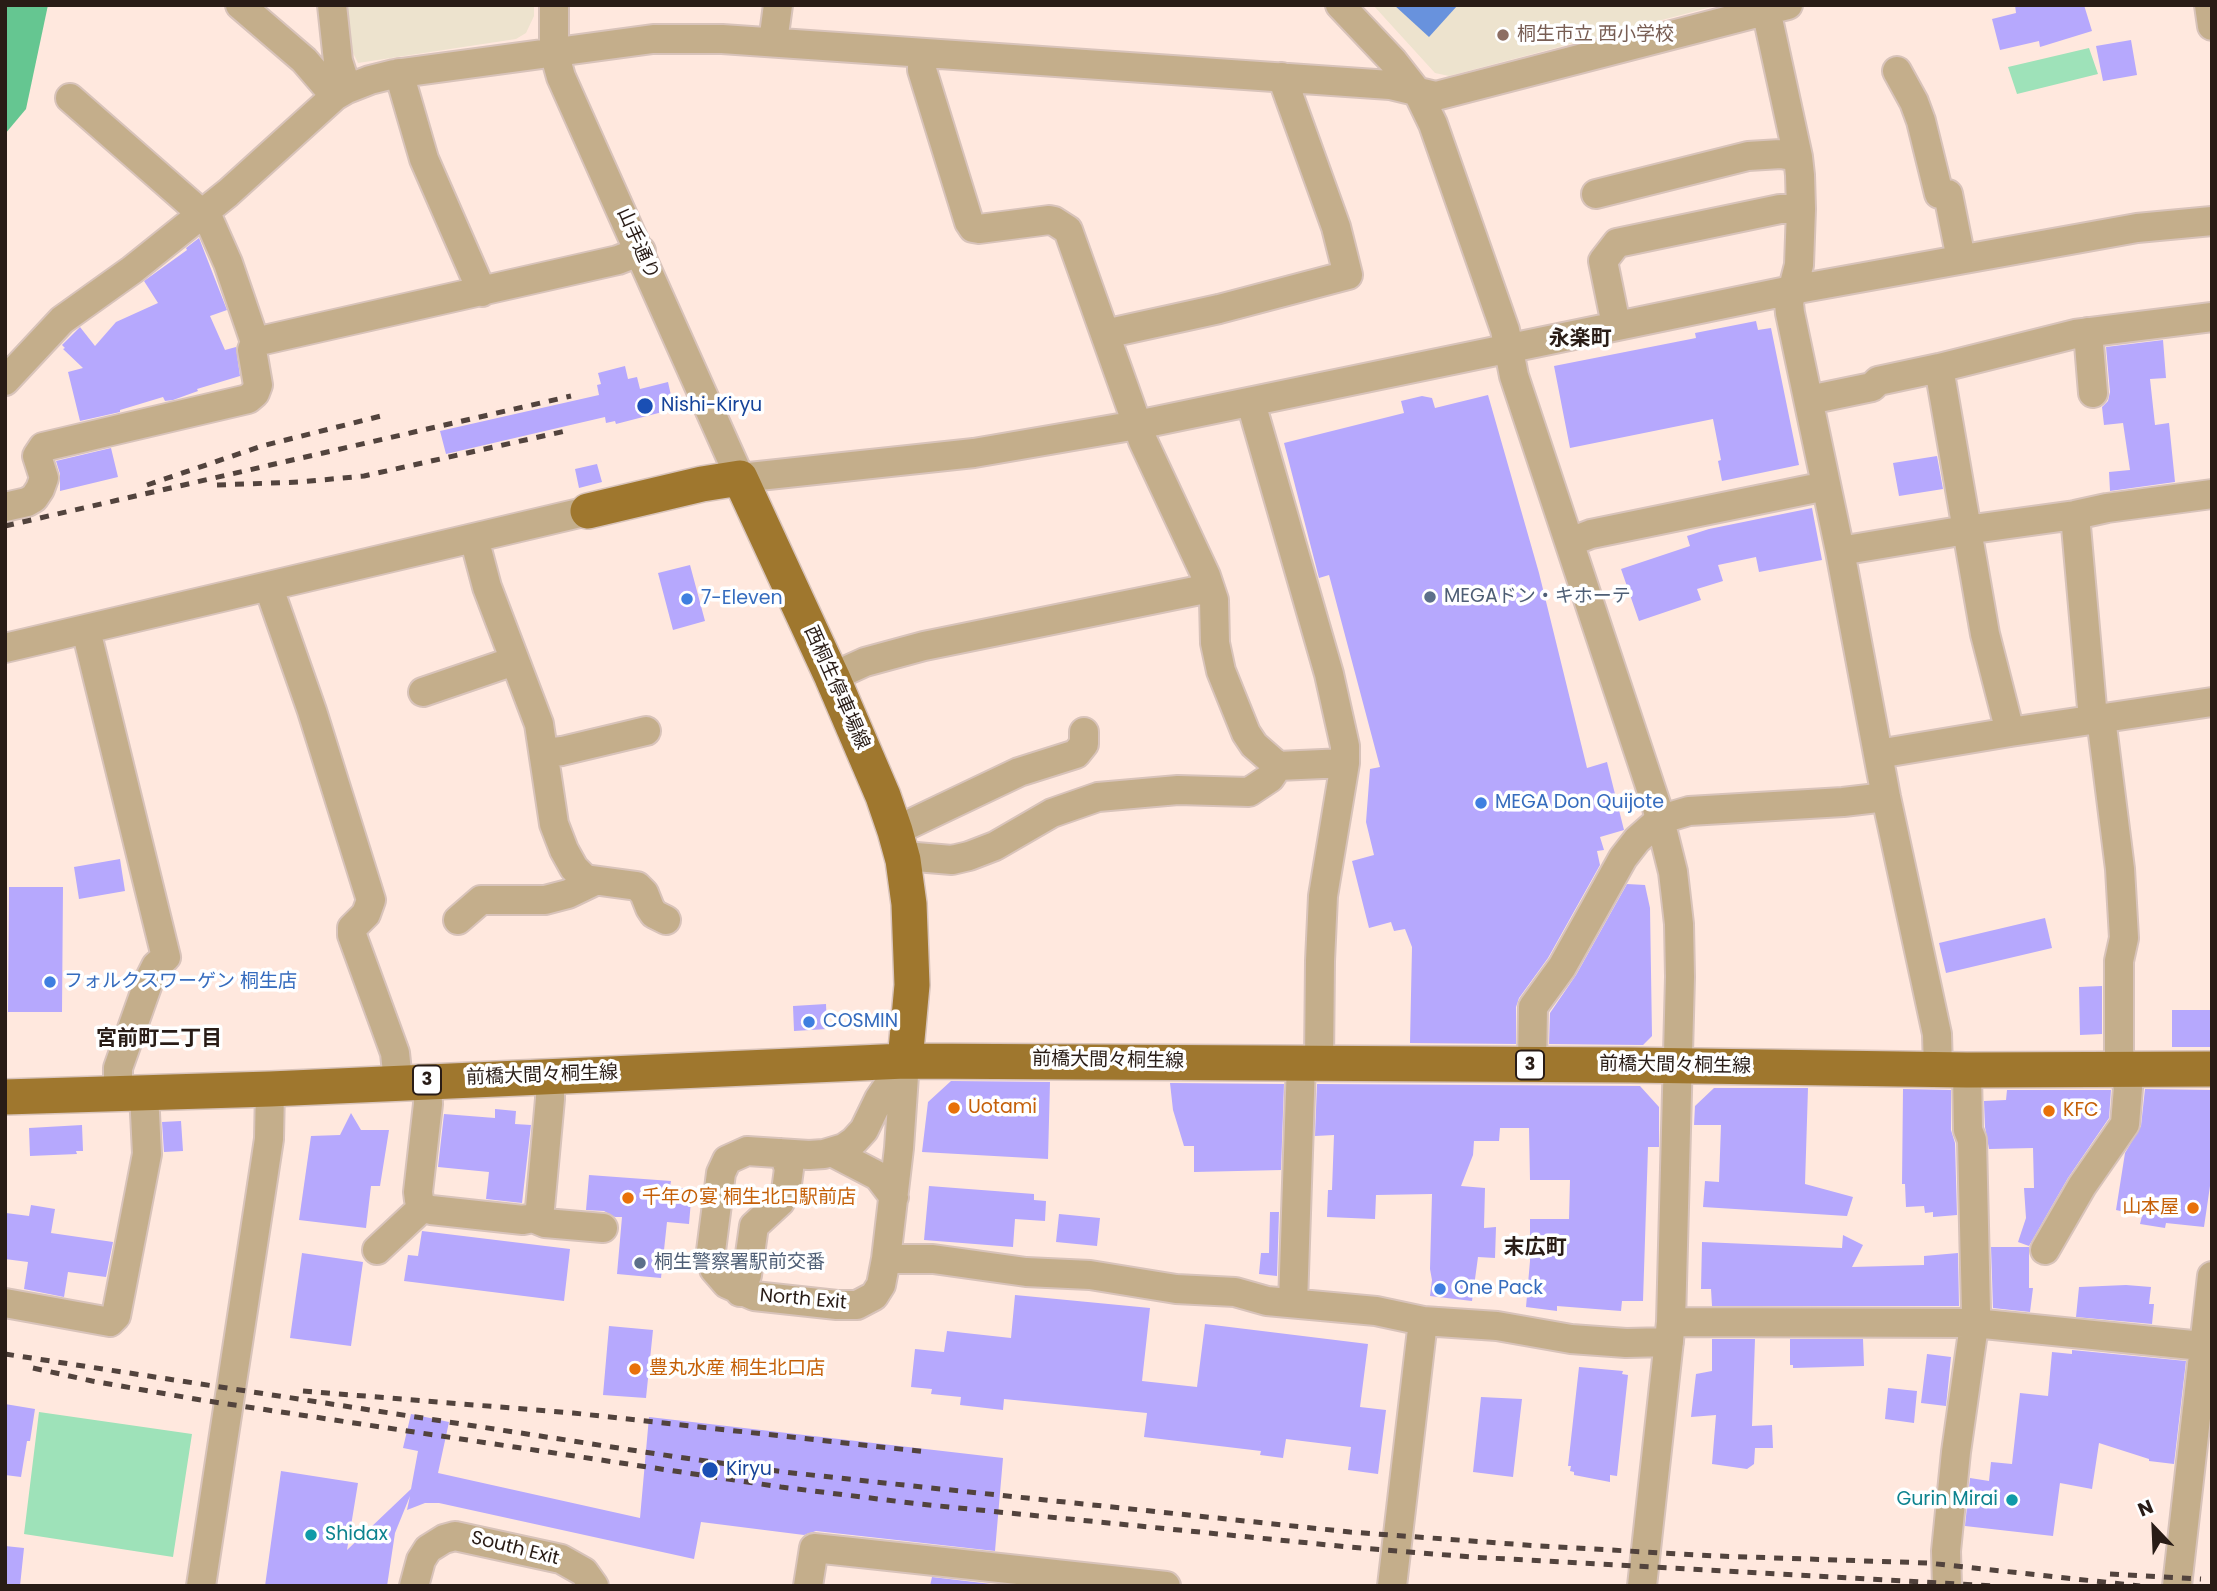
<!DOCTYPE html>
<meta charset="utf-8">
<style>
body{margin:0}
#map{position:relative;width:2217px;height:1591px;overflow:hidden;background:#ffe8de;font-family:Poppins,sans-serif}
canvas{display:block}
.frame{position:absolute;inset:0;border:7px solid #291c16;pointer-events:none}
.north{position:absolute;left:2119px;top:1493px;width:70px;height:70px;-webkit-text-stroke:5px #fff;paint-order:stroke;rotate:337deg;font-size:19px;font-weight:700;line-height:28px;text-align:center;color:#291c16}
.north::after{content:'';display:block;margin:auto;width:24px;height:32px;background:#291c16;clip-path:polygon(50% 0,100% 100%,50% 72%,0 100%)}
</style>
<div id="map">
<canvas width="2217" height="1591"></canvas>
<div class="frame"></div>
<div class="north">N</div>
</div>
<script>
const ctx = document.querySelector('canvas').getContext('2d');
ctx.lineJoin = 'round';
function fillPath(path, color) { ctx.fillStyle = color; ctx.fill(path, 'evenodd'); }
const poly = rows => new Path2D(rows.map(r => 'M' + r).join(''));
function strokePath(path, color, width, dash) { ctx.strokeStyle = color; ctx.lineWidth = width; ctx.lineCap = dash ? 'butt' : 'round'; ctx.setLineDash(dash || []); ctx.stroke(path); }
function write(font, color, halo, rows, align = 'center') {
  ctx.font = font + ' Poppins,"Noto Sans JP",sans-serif'; ctx.lineWidth = 7; ctx.setLineDash([]); ctx.textBaseline = 'middle'; ctx.strokeStyle = halo; ctx.fillStyle = color; for (const [text, x, y, turn = 0] of rows) {
    ctx.save(); ctx.translate(x, y); ctx.rotate((+turn || 0) * Math.PI / 180); ctx.textAlign = isNaN(turn) ? turn : align; if (halo) ctx.strokeText(text, 0, 0); ctx.fillText(text, 0, 0); ctx.restore();
  }
}
const education = poly([
 [346,5,534,5,534,16,526,33,516,39,358,63,348,43],
 [1373,5,1719,5,1449,76,1435,73]
]);
const green = poly([
 [2089,48,2098,74,2017,94,2008,67],
 [39,1412,192,1434,173,1557,24,1534]
]);
const forest = poly([
 [5,5,48,5,26,109,5,134]
]);
const water = poly([
 [1394,5,1456,5,1457,6,1429,37]
]);
const building = poly([
 [2015,5,2084,5,2092,31,2040,47,2039,41,2000,50,1992,19,2016,13],
 [2131,40,2137,75,2103,81,2096,46],
 [199,238,227,310,210,316,225,350,236,347,240,376,197,389,198,391,173,400,165,401,163,397,120,410,120,412,80,421,68,372,83,368,63,349,65,348,62,345,80,327,95,346,116,322,158,303,144,281,187,250,186,248],
 [1756,321,1758,330,1771,328,1799,465,1722,481,1718,461,1721,460,1713,419,1570,448,1554,366,1696,338,1695,333],
 [2163,340,2166,378,2150,379,2155,425,2169,423,2175,482,2110,491,2109,472,2130,470,2123,423,2104,425,2102,407,2108,401,2110,392,2106,347],
 [625,366,628,379,637,377,640,389,668,382,674,409,616,424,615,421,606,423,605,417,446,454,440,431,599,395,597,385,601,384,598,373],
 [1488,395,1539,573,1587,768,1607,762,1624,830,1600,837,1604,850,1597,851,1600,865,1548,958,1519,998,1516,1007,1516,1044,1410,1043,1412,947,1405,929,1394,931,1391,922,1369,928,1352,861,1374,855,1366,822,1370,769,1380,767,1329,575,1319,578,1284,443,1404,413,1401,401,1422,396,1432,398,1435,408],
 [111,448,118,477,60,491,60,474,56,461],
 [1937,456,1943,489,1899,496,1893,463],
 [597,464,602,482,579,488,575,469],
 [1812,508,1822,560,1759,572,1756,557,1718,565,1723,581,1697,589,1701,600,1639,621,1621,569,1690,546,1687,536,1709,529],
 [690,565,705,621,673,630,658,573],
 [120,859,125,891,79,899,74,867],
 [1627,884,1645,885,1650,908,1652,1036,1643,1045,1549,1044,1550,1013,1576,975],
 [9,887,63,887,62,1012,8,1012],
 [2045,918,2052,948,1946,973,1939,943],
 [2102,986,2102,1034,2080,1035,2079,987],
 [826,1004,827,1029,794,1031,793,1006],
 [2172,1010,2212,1010,2212,1047,2172,1047],
 [951,1081,1050,1082,1048,1159,922,1152,928,1102],
 [1170,1083,1284,1084,1281,1170,1194,1172,1194,1146,1184,1146,1173,1110],
 [1317,1084,1640,1086,1659,1107,1659,1147,1648,1147,1643,1301,1622,1301,1621,1311,1557,1306,1557,1311,1526,1307,1530,1261,1530,1219,1569,1219,1570,1180,1530,1180,1529,1128,1500,1128,1499,1141,1474,1141,1473,1155,1461,1186,1485,1188,1484,1228,1496,1227,1495,1258,1478,1257,1472,1301,1430,1296,1432,1280,1430,1269,1432,1194,1376,1195,1375,1219,1327,1217,1328,1190,1332,1190,1334,1135,1315,1136],
 [1714,1088,1808,1088,1805,1184,1853,1197,1847,1216,1703,1207,1705,1181,1719,1182,1721,1125,1694,1125,1695,1106],
 [1903,1089,1951,1090,1951,1130,1955,1143,1957,1215,1933,1217,1933,1212,1925,1213,1924,1206,1906,1207,1905,1184,1902,1184],
 [2145,1089,2212,1090,2212,1186,2210,1186,2204,1227,2166,1223,2165,1228,2140,1224,2142,1216,2116,1210,2125,1153,2141,1126],
 [2007,1090,2111,1090,2109,1118,2068,1178,2029,1246,2018,1242,2026,1218,2024,1188,2034,1188,2033,1148,1989,1149,1985,1127,1984,1101,2006,1100],
 [495,1109,516,1111,515,1124,531,1125,522,1203,486,1199,489,1172,438,1167,444,1114,495,1118],
 [351,1113,361,1130,389,1130,380,1186,371,1186,366,1228,299,1220,311,1136,340,1135],
 [181,1121,183,1151,164,1152,162,1122],
 [82,1125,83,1151,76,1151,77,1154,30,1156,29,1128],
 [589,1175,671,1181,670,1187,692,1189,689,1224,667,1222,661,1278,617,1274,622,1217,615,1217,604,1211,586,1210],
 [929,1186,1034,1194,1034,1200,1046,1201,1045,1221,1015,1219,1013,1247,924,1240],
 [31,1205,55,1209,51,1233,113,1242,106,1277,68,1272,64,1297,24,1289,28,1262,5,1259,5,1224,6,1213,29,1216],
 [1270,1212,1279,1212,1277,1276,1259,1274,1261,1253,1269,1253],
 [1059,1214,1100,1218,1097,1246,1056,1242],
 [422,1231,570,1249,564,1301,404,1281,408,1255,418,1256],
 [1843,1235,1863,1245,1852,1267,1924,1265,1924,1256,1958,1253,1959,1306,1712,1306,1711,1289,1701,1289,1702,1242,1842,1248],
 [1991,1247,2029,1247,2029,1288,2033,1288,2030,1312,1993,1308],
 [302,1253,363,1262,351,1346,290,1338],
 [2126,1285,2151,1287,2149,1304,2154,1304,2152,1324,2076,1317,2079,1287],
 [1015,1295,1150,1308,1142,1381,1197,1387,1205,1324,1368,1344,1360,1407,1386,1410,1378,1474,1348,1470,1351,1447,1286,1439,1283,1458,1260,1455,1261,1451,1144,1437,1147,1413,1004,1399,1003,1410,960,1405,961,1397,931,1394,932,1389,911,1387,915,1349,944,1352,947,1331,1011,1338],
 [609,1326,653,1330,646,1398,603,1395],
 [1712,1339,1755,1339,1752,1426,1772,1425,1773,1448,1755,1448,1754,1464,1747,1469,1712,1464,1716,1415,1691,1417,1696,1374,1712,1371],
 [1790,1339,1863,1339,1864,1366,1793,1368,1793,1365,1790,1365],
 [2072,1350,2186,1361,2174,1464,2149,1461,2149,1459,2099,1443,2092,1489,2060,1483,2053,1536,1965,1526,1970,1478,1989,1481,1991,1462,2012,1464,2020,1393,2048,1396,2052,1352,2072,1354],
 [1927,1354,1951,1357,1946,1406,1921,1403],
 [1579,1367,1623,1371,1622,1374,1628,1375,1617,1476,1610,1475,1610,1482,1574,1475,1574,1472,1570,1471,1571,1466,1568,1466],
 [1888,1388,1917,1391,1914,1423,1885,1419],
 [1481,1397,1522,1399,1513,1477,1473,1472],
 [5,1404,35,1409,30,1441,27,1441,21,1477,5,1475],
 [411,1414,449,1422,438,1473,640,1518,649,1417,1003,1458,995,1551,816,1531,804,1535,701,1522,694,1559,439,1503,425,1503,407,1510,410,1496,395,1533,387,1586,265,1586,281,1471,358,1483,347,1550,411,1489,418,1451,403,1448],
 [5,1546,24,1548,20,1586,5,1586],
 [932,1577,991,1584,991,1586,930,1586]
]);
const minor = poly([
 [240,5,304,60,335,96],
 [332,5,338,61,347,89],
 [554,5,554,52,561,77,740,478,974,453,1137,425,1792,290,2137,228,2212,221],
 [1340,5,1393,61,1418,93,1433,124,1505,330,1514,376,1656,804,1673,872,1679,924,1680,977,1671,1322,1642,1586],
 [1765,5,1798,157,1800,175,1801,209,1799,265,1789,303,1790,313,1840,551,1886,797,1937,1034,1938,1069],
 [2209,5,2212,26],
 [773,42,778,5],
 [922,53,922,70,969,222,973,228,979,229,1049,220,1054,221,1068,230,1143,441,1206,576,1214,600,1215,643,1221,671,1246,733,1254,745,1278,766,1345,763],
 [1897,71,1914,102,1921,121,1939,194,1948,194,1961,259],
 [399,73,424,159,482,292],
 [70,98,209,220,228,263,255,342],
 [1596,194,1748,156,1781,154,1798,157],
 [1616,325,1603,261,1617,243,1780,209,1801,209],
 [2088,332,2093,393],
 [1105,334,1219,309,1348,275,1336,227,1282,77],
 [1939,368,1985,634,2010,732],
 [5,381,62,320,132,270,228,193,335,96,347,89,370,80,394,74,653,39,722,39,1390,85,1436,96,1788,5],
 [1809,400,1872,387,1878,381,1939,368,2075,334,2212,317],
 [1251,403,1329,674,1345,746,1345,763,1323,896,1320,961,1319,1063],
 [5,507,27,502,34,498,40,489,44,478,37,456,43,447,248,399,255,393,258,385,252,350,255,342,618,260,641,251],
 [2075,515,2093,719],
 [474,538,487,587,539,724,554,824,564,850,574,868,585,879,637,886,644,893,650,908,654,914,666,920],
 [1570,542,1591,534,1826,486],
 [1840,551,1966,530,2075,515,2107,508,2212,494],
 [269,588,312,711,371,900,366,914,352,928,352,935,395,1053,398,1082],
 [86,630,166,957,156,966,150,978,118,1068,118,1094],
 [5,648,588,511],
 [832,677,865,662,924,646,1210,588],
 [423,692,514,661],
 [545,753,562,751,646,731],
 [1878,754,2010,732,2212,702],
 [895,831,1019,772,1076,754,1084,744,1084,732],
 [903,860,916,857,952,860,969,856,995,846,1052,813,1098,797,1178,790,1249,792,1270,778,1278,766],
 [458,920,481,900,545,900,568,894,593,882],
 [905,1061,899,1148,886,1259,881,1285,874,1296,857,1305,837,1305,754,1296,727,1284,714,1269,711,1251,721,1173,727,1160,747,1151,809,1155,824,1154,844,1148,854,1141,864,1130,879,1099,905,1061],
 [1532,1065,1533,1007,1562,967,1623,858,1637,840,1654,825,1672,816,1689,811,1843,802,1886,797],
 [427,1080,428,1104,418,1192,419,1200,423,1207,431,1210,523,1220,533,1218,538,1214,540,1208,550,1099,550,1076],
 [832,1152,878,1176,894,1197],
 [533,1218,545,1223,603,1228],
 [377,1250,423,1207],
 [2045,1250,2082,1186,2125,1124,2128,1088,2119,1052,2119,961,2124,938,2120,869,2101,718],
 [886,1259,933,1259,1026,1272,1090,1275,1176,1289,1235,1292,1267,1301,1376,1311,1423,1321,1497,1326,1571,1339,1626,1343,1669,1342],
 [740,1292,747,1275,754,1226,780,1202,786,1191,789,1169,786,1160,780,1153],
 [5,1303,110,1322,116,1316,147,1154,144,1093],
 [1293,1303,1301,1063],
 [1671,1322,1974,1323,2212,1347],
 [201,1586,269,1139,270,1089],
 [414,1586,421,1560,428,1549,444,1539,455,1536,561,1559,584,1572,594,1586],
 [808,1586,814,1548,1166,1586],
 [1392,1586,1423,1321],
 [1947,1586,1946,1551,1956,1452,1976,1311,1972,1140,1968,1130,1967,1070],
 [2177,1586,2212,1276]
]);
const major = poly([
 [588,511,702,484,740,478,832,677,883,796,895,831,903,860,909,904,912,985,905,1061],
 [5,1097,270,1089,905,1061,1630,1065,1967,1070,2212,1069]
]);
const rail = poly([
 [147,485,262,446,385,415],
 [217,485,300,482,364,476,570,430],
 [5,526,571,396],
 [5,1354,677,1457,784,1472,922,1487,1350,1532,1539,1546,1717,1556,1928,1563,2140,1586],
 [33,1368,92,1381,201,1400,781,1487,919,1504,1349,1547,1471,1557,1995,1586],
 [303,1391,573,1413,927,1452],
 [2110,1574,2201,1579]
]);
const markers = [
 [1503,35,7,"#8d6e63"],
 [645,406,9,"#1a4fb4"],
 [1430,597,7,"#5c6f8a"],
 [687,599,7,"#3f7fe0"],
 [1481,803,7,"#3f7fe0"],
 [50,982,7,"#3f7fe0"],
 [809,1022,7,"#3f7fe0"],
 [954,1108,7,"#e8710a"],
 [2049,1111,7,"#e8710a"],
 [628,1198,7,"#e8710a"],
 [2193,1208,7,"#e8710a"],
 [640,1263,7,"#5c6f8a"],
 [1440,1289,7,"#3f7fe0"],
 [635,1369,7,"#e8710a"],
 [710,1470,9,"#1a4fb4"],
 [2012,1500,7,"#0f9aa8"],
 [311,1535,7,"#0f9aa8"]
];
const shields = [
 [1530,1065,28],
 [427,1080,28]
];
const shieldNames = [
 ["3",1530,1065],
 ["3",427,1080]
];
const educationNames = [
 ["桐生市立 西小学校",1517,35]
];
const streetNames = [
 ["山手通り",637,244,66],
 ["西桐生停車場線",836,688,66],
 ["前橋大間々桐生線",1108,1061,1],
 ["前橋大間々桐生線",1675,1066,1],
 ["前橋大間々桐生線",542,1076,-2],
 ["North Exit",803,1300,5],
 ["South Exit",515,1549,14]
];
const transitNames = [
 ["Nishi-Kiryu",661,406],
 ["Kiryu",726,1470]
];
const serviceNames = [
 ["MEGAドン・キホーテ",1444,597],
 ["桐生警察署駅前交番",654,1263]
];
const shopNames = [
 ["7-Eleven",701,599],
 ["MEGA Don Quijote",1495,803],
 ["フォルクスワーゲン 桐生店",64,982],
 ["COSMIN",823,1022],
 ["One Pack",1454,1289]
];
const foodNames = [
 ["Uotami",968,1108],
 ["KFC",2063,1111],
 ["千年の宴 桐生北口駅前店",642,1198],
 ["山本屋",2179,1208,"right"],
 ["豊丸水産 桐生北口店",649,1369]
];
const cultureNames = [
 ["Gurin Mirai",1998,1500],
 ["Shidax",325,1535,"left"]
];
const neighbourhoodNames = [
 ["永楽町",1580,340],
 ["宮前町二丁目",159,1040],
 ["末広町",1535,1249]
];
fillPath(education, '#ede3ce');
fillPath(green, '#9ee2b9');
fillPath(forest, '#65c691');
fillPath(water, '#6892dd');
fillPath(building, '#b6a8fd');
strokePath(minor, '#d8c3ba', 32);
strokePath(major, '#d8c3ba', 38);
strokePath(minor, '#c4ae8b', 28);
strokePath(major, '#9f772e', 35);
strokePath(rail, '#52433d', 5, [9, 9]);
for (const [x, y, r, color] of markers) { const dot = new Path2D(); dot.arc(x, y, r, 0, 2 * Math.PI); ctx.fillStyle = color; ctx.fill(dot); strokePath(dot, '#fff', 2.5); }
for (const [x, y, w] of shields) { const box = new Path2D(); box.roundRect(x - w / 2, y - 14.5, w, 29, 5); ctx.fillStyle = '#fff'; ctx.fill(box); strokePath(box, '#291c16', 2); }
write('bold 18px', '#291c16', null, shieldNames);
write('19px', '#785e54', '#fff', educationNames, 'left');
write('19px', '#291c16', '#fff', streetNames);
write('19px', '#164399', '#fff', transitNames, 'left');
write('19px', '#4e5e75', '#fff', serviceNames, 'left');
write('19px', '#366cbe', '#fff', shopNames, 'left');
write('19px', '#c56008', '#fff', foodNames, 'left');
write('19px', '#0d838f', '#fff', cultureNames, 'right');
write('bold 21px', '#291c16', '#fff', neighbourhoodNames);
</script>
